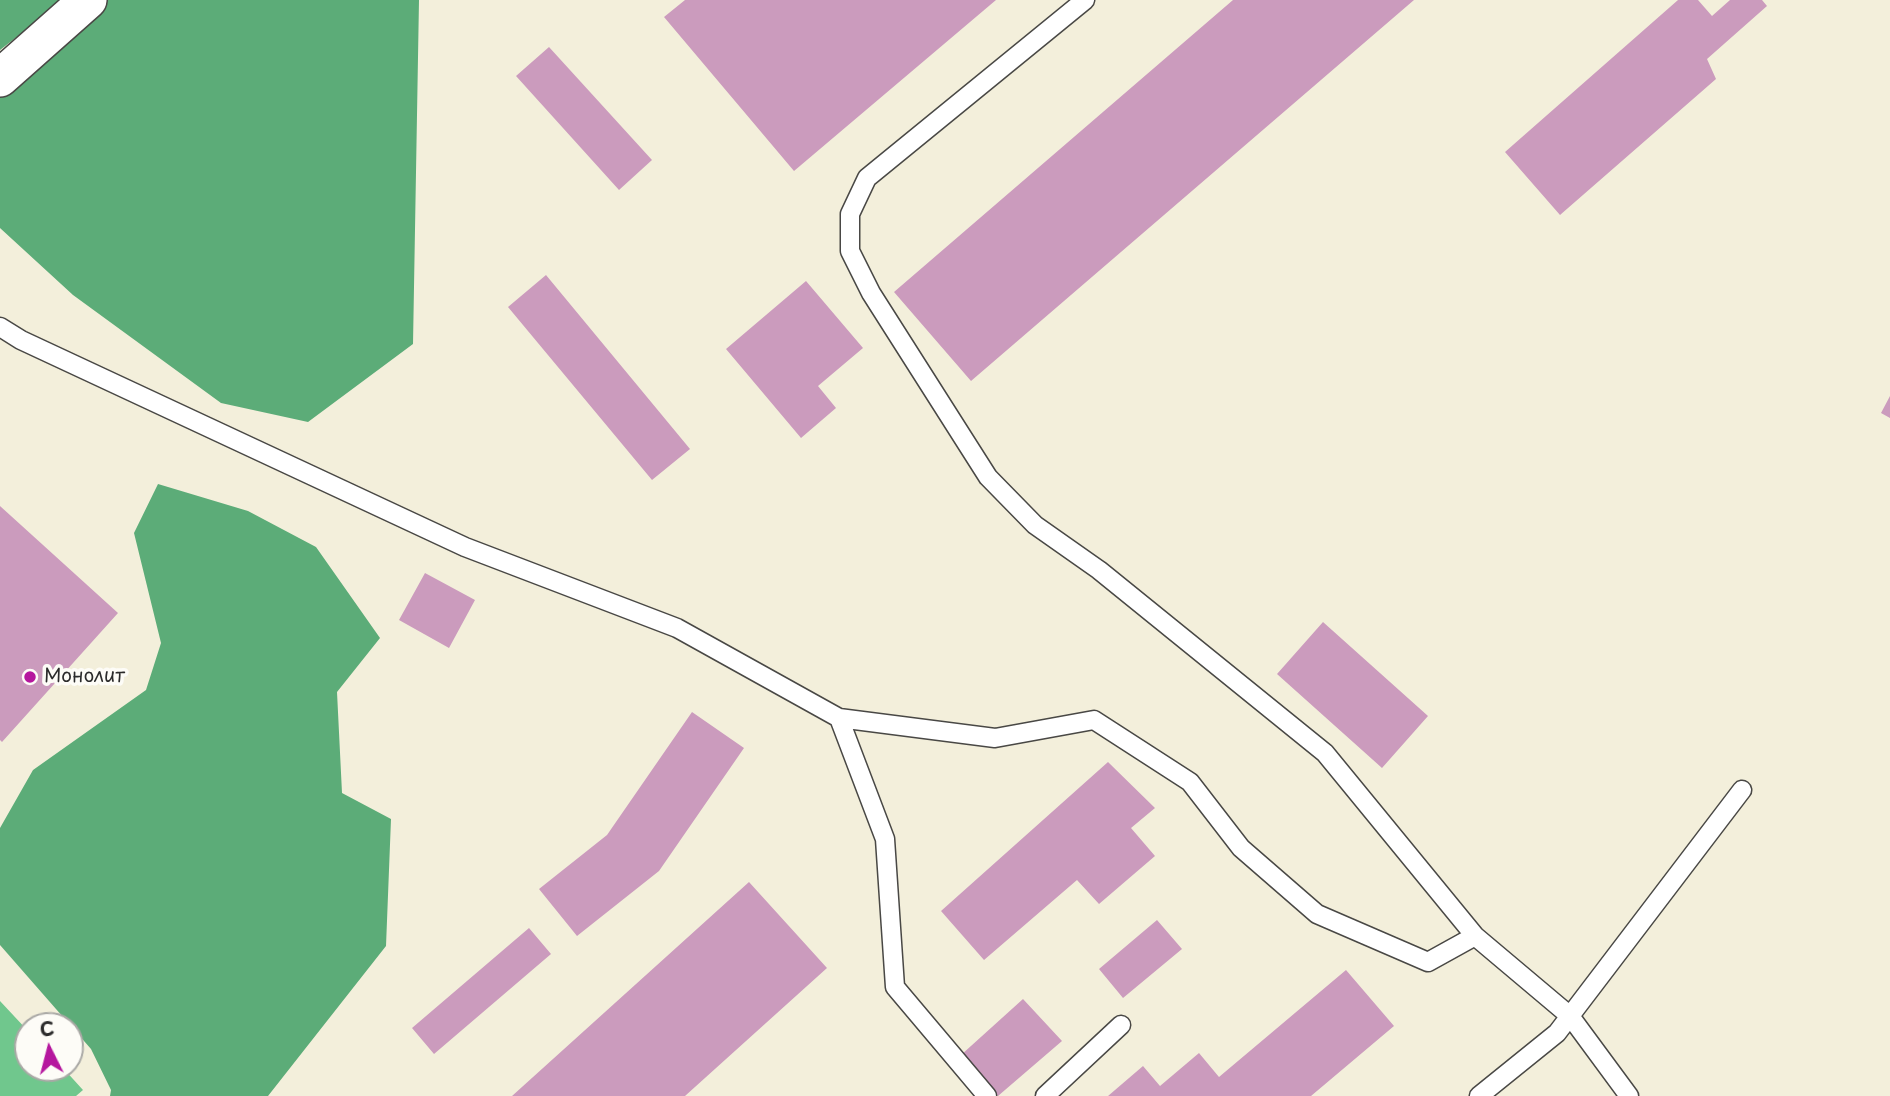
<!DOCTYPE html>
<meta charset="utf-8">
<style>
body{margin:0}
#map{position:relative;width:1890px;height:1096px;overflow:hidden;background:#f3efdb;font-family:"Playpen Sans",sans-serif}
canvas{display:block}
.north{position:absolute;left:14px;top:1012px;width:70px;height:70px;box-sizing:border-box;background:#fdfcf7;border:2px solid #a9a8a5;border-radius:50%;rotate:354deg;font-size:19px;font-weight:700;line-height:28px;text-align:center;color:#2b2b2b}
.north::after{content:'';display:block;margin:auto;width:24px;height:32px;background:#b5179e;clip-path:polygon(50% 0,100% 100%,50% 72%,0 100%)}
</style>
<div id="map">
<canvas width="1890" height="1096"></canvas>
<div class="north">С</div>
</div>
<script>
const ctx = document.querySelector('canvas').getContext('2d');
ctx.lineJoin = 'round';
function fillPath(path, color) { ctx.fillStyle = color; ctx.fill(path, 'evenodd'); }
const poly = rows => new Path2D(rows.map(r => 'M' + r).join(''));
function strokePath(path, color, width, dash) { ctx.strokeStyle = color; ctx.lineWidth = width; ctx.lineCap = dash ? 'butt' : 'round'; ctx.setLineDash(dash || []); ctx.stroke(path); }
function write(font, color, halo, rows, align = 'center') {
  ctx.font = font + ' "Playpen Sans",sans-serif'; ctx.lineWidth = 7; ctx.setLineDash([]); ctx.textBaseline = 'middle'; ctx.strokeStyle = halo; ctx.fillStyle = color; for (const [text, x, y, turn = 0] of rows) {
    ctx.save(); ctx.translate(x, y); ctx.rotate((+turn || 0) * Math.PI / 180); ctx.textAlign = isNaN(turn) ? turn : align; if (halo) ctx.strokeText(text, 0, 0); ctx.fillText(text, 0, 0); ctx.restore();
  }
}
const green = poly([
 [0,1001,28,1031,28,1068,63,1068,83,1090,76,1096,0,1096]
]);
const forest = poly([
 [0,0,64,0,0,50],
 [104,0,419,0,413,344,308,422,221,403,73,295,0,228,0,84],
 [158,484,248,511,316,547,380,638,337,692,342,793,391,819,386,946,268,1096,110,1096,111,1090,91,1049,0,945,0,828,33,770,146,690,161,643,134,533]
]);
const building = poly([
 [685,0,996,0,794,171,664,17],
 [1233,0,1414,0,971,381,894,292],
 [1678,0,1698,0,1712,16,1730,0,1762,0,1767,6,1707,59,1716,79,1560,215,1505,152],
 [549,47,652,160,619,190,516,76],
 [546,275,690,449,652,480,508,307],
 [806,281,863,348,818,386,836,408,801,438,726,349],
 [1890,396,1890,418,1881,413],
 [0,506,118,613,2,742,0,740],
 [425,573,475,600,449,648,399,620],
 [1323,622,1428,716,1382,768,1277,674],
 [692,712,744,748,659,871,577,936,539,889,607,835],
 [1108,762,1155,808,1131,828,1155,856,1099,904,1077,880,984,960,941,911],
 [749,882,827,968,685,1096,512,1096],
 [1157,920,1182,949,1123,998,1099,969],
 [529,928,551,954,434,1054,412,1028],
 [1346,970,1394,1026,1311,1096,1108,1096,1143,1066,1160,1086,1199,1053,1219,1077],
 [1023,999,1062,1041,998,1096,961,1055]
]);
const service = poly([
 [1085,0,867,178,850,214,850,251,871,293,988,477,1035,525,1099,570,1325,753,1475,936],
 [0,327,21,340,465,547,677,628,839,718,885,839,895,987,987,1096],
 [839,718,995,738,1094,720,1190,782,1241,848,1317,914,1428,962,1475,936,1570,1016,1629,1096],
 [1045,1096,1121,1025],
 [1479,1096,1557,1033,1742,790]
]);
const minor = poly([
 [0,78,88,0]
]);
const markers = [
 [30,677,7,"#b5179e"]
];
const poiNames = [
 ["Монолит",44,677]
];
fillPath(green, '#70c78d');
fillPath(forest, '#5cac78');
fillPath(building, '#cb9bbd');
strokePath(service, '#494845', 21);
strokePath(minor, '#494845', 40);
strokePath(service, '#fff', 18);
strokePath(minor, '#fff', 37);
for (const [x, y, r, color] of markers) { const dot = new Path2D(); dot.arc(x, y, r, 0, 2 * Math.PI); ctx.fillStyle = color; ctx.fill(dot); strokePath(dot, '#fdfcf7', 2.5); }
write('19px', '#2b2b2b', '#fdfcf7', poiNames, 'left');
</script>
